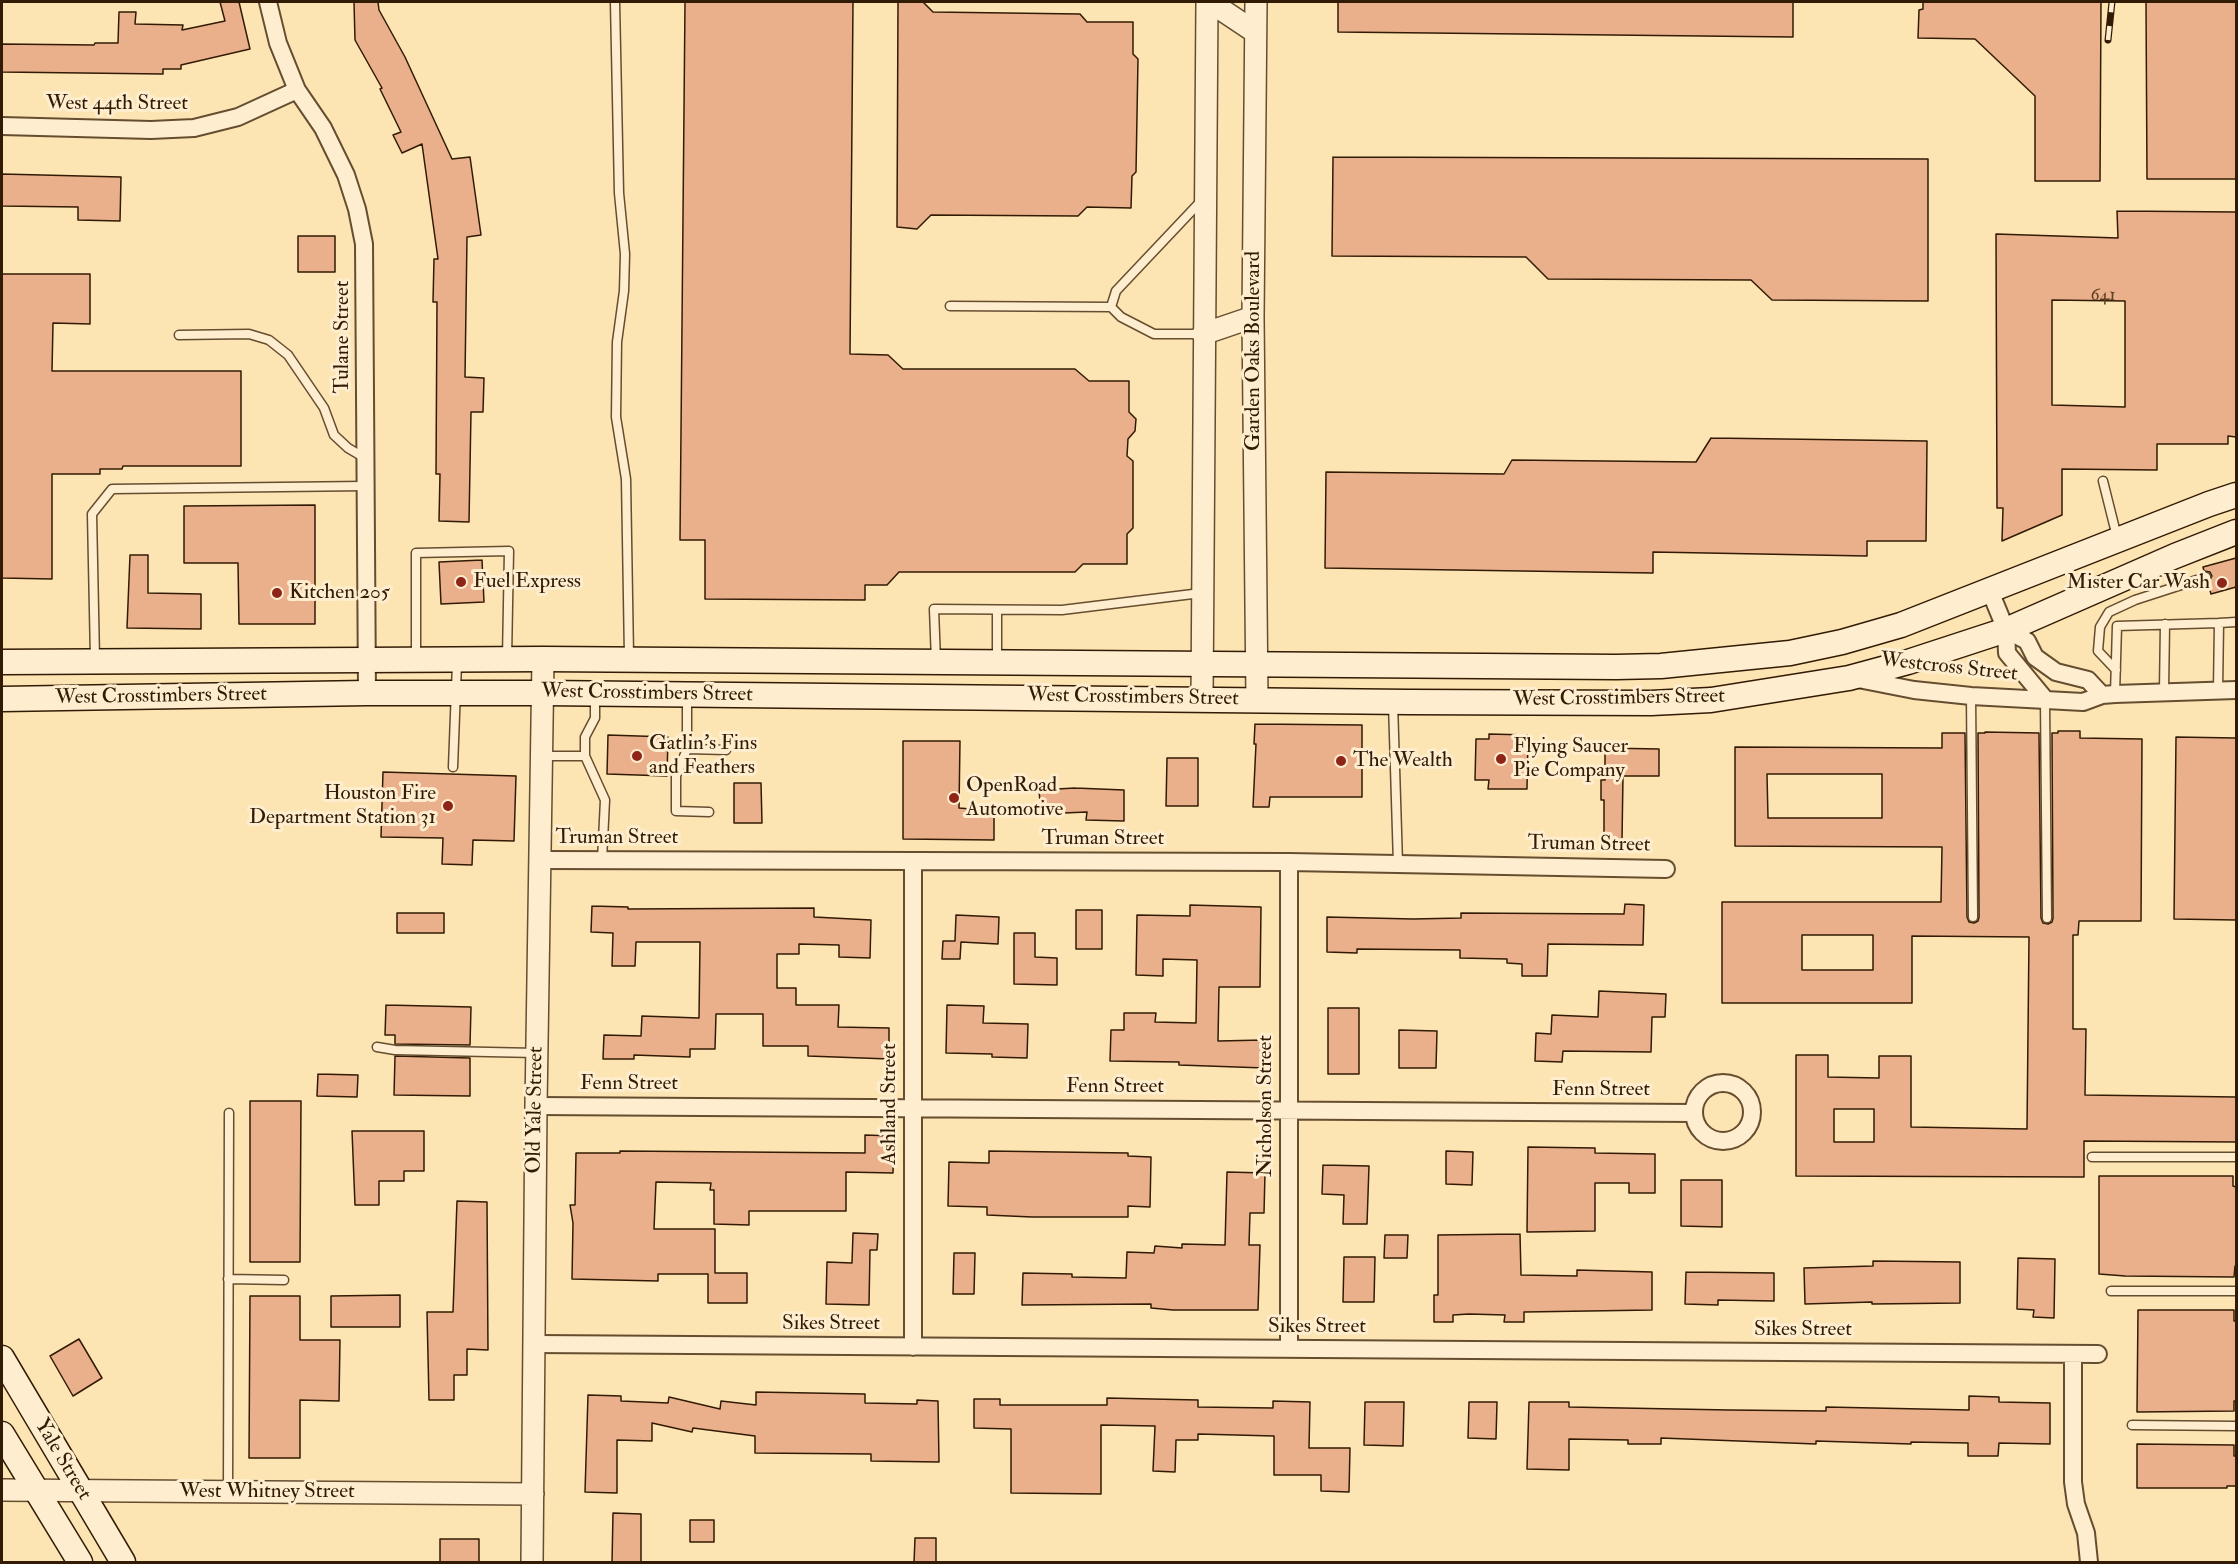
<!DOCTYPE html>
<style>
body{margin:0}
#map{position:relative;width:2238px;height:1564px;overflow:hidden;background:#fde4b3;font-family:"IM FELL Double Pica",serif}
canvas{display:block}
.frame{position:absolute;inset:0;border:3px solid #321b05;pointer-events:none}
</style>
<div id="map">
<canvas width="2238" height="1564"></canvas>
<div class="frame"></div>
</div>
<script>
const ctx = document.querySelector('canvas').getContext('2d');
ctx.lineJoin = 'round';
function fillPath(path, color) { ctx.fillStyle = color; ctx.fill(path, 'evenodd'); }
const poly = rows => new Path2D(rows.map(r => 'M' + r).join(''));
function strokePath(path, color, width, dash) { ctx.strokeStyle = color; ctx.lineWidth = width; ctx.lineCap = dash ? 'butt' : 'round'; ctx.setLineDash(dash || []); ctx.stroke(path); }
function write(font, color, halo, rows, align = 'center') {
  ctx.font = font + ' "IM FELL Double Pica",serif'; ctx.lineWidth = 6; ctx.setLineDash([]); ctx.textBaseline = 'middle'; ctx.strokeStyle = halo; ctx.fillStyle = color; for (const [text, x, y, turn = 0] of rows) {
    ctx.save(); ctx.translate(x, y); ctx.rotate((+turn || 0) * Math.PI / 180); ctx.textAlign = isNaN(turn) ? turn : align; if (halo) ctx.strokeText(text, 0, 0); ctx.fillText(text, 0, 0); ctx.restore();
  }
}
const building = poly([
 [220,2,239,2,250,49,181,65,181,69,163,69,163,74,2,72,2,44,94,45,95,43,118,43,119,12,136,12,135,24,183,25,182,30,225,21,220,2],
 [354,2,378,2,379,10,405,57,452,159,470,157,481,235,467,237,465,377,484,378,483,412,471,412,469,522,439,521,440,474,436,474,437,302,433,302,434,259,438,259,422,144,402,153,393,135,401,132,380,89,382,88,355,40,354,2],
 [685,2,853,2,850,354,888,355,903,369,1075,369,1089,381,1129,381,1129,412,1136,419,1135,431,1128,439,1127,456,1133,461,1133,528,1127,534,1127,564,1083,564,1075,572,899,572,887,585,865,585,865,600,705,599,705,540,680,540,685,2],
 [898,2,923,2,933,12,1080,14,1087,22,1133,22,1133,54,1138,59,1136,172,1132,176,1131,208,1087,207,1078,216,931,215,917,229,897,227,898,2],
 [1338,2,1793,2,1793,37,1338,32,1338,2],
 [1923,2,2101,2,2100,181,2035,181,2035,96,1975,39,1918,38,1919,10,1923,9,1923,2],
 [2146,2,2236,2,2236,179,2147,179,2146,2],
 [1333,157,1928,159,1928,301,1772,300,1751,280,1548,279,1526,257,1332,256,1333,157],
 [2,174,121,177,120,221,78,220,78,207,2,206,2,174],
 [2117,211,2236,212,2236,437,2228,436,2228,444,2157,444,2157,470,2062,469,2062,515,2002,541,2003,508,1997,508,1996,234,2118,238,2117,211],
 [2052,300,2125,301,2125,407,2052,405,2052,300],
 [298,236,335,236,335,272,298,272,298,236],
 [2,274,90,274,90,324,53,323,52,371,241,371,241,466,123,466,122,469,100,469,100,474,52,474,52,579,2,578,2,274],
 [1711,438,1927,441,1926,541,1867,541,1867,556,1653,552,1653,573,1325,568,1326,472,1504,474,1512,460,1696,462,1711,438],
 [315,505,315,624,239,624,238,563,184,563,184,506,315,505],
 [130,555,148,555,148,593,201,594,201,629,127,628,130,555],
 [2236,558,2236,587,2211,594,2208,583,2212,576,2210,572,2204,571,2203,567,2236,558],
 [482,560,484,602,441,604,439,562,482,560],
 [1255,724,1362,725,1362,797,1270,797,1269,807,1253,807,1256,744,1254,744,1255,724],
 [2058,731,2080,731,2080,738,2142,739,2141,921,2079,921,2078,935,2073,935,2073,1029,2086,1029,2085,1095,2236,1097,2236,1142,2084,1141,2084,1177,1796,1176,1796,1055,1828,1055,1828,1077,1879,1078,1879,1056,1911,1056,1911,1127,2027,1129,2029,937,1912,936,1912,1003,1722,1003,1722,902,1941,902,1942,847,1735,846,1735,747,1942,748,1942,733,1965,733,1967,917,1969,922,1974,923,1978,921,1979,917,1978,733,1985,733,1985,732,2039,733,2041,918,2043,923,2048,924,2052,922,2053,918,2052,733,2058,733,2058,731],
 [1767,774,1882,774,1882,818,1768,818,1767,774],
 [1802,935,1873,935,1873,970,1802,970,1802,935],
 [1834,1109,1874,1109,1874,1142,1834,1142,1834,1109],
 [1489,734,1528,735,1527,789,1488,789,1489,780,1475,780,1476,739,1489,739,1489,734],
 [608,735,668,737,667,776,607,774,608,735],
 [2176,737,2236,738,2236,920,2174,919,2176,737],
 [903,741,960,741,959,808,994,811,994,840,903,839,903,741],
 [1605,748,1659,749,1659,776,1623,776,1622,840,1604,840,1604,800,1601,800,1601,780,1605,780,1605,748],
 [1167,758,1198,758,1198,806,1166,806,1167,758],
 [383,772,516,776,514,841,473,840,472,865,442,864,443,838,381,837,383,772],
 [734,783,761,783,762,823,734,823,734,783],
 [1075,788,1124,790,1124,821,1086,820,1087,812,1041,814,1039,790,1075,788],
 [1625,904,1644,905,1643,945,1548,944,1547,976,1522,976,1522,964,1507,963,1507,959,1460,958,1460,950,1357,949,1357,953,1327,952,1327,917,1413,919,1461,918,1461,913,1624,914,1625,904],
 [1190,905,1261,907,1260,987,1219,987,1218,1041,1264,1040,1265,1068,1179,1065,1179,1062,1110,1061,1111,1030,1124,1030,1124,1013,1156,1013,1155,1022,1196,1023,1197,960,1163,959,1163,976,1136,975,1137,915,1190,916,1190,905],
 [592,906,628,907,628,909,814,908,814,917,871,920,870,958,839,957,839,945,799,944,799,954,777,954,777,988,796,988,796,1005,839,1005,838,1027,889,1028,889,1059,808,1056,808,1046,763,1046,763,1014,716,1014,715,1049,690,1049,690,1057,634,1055,634,1059,603,1059,604,1035,641,1036,642,1016,699,1018,700,942,636,942,635,966,612,966,613,933,591,932,592,906],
 [1076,910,1102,910,1102,949,1076,949,1076,910],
 [397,913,444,913,444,933,397,933,397,913],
 [956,915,999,917,998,944,961,942,960,959,942,959,943,941,955,941,956,915],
 [1014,933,1035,933,1035,957,1057,958,1057,985,1014,984,1014,933],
 [1599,991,1666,994,1665,1017,1652,1017,1651,1052,1563,1051,1562,1062,1535,1061,1536,1033,1551,1034,1552,1015,1598,1017,1599,991],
 [386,1005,471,1007,470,1045,395,1044,395,1035,385,1035,386,1005],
 [947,1005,984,1006,983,1023,1028,1024,1027,1058,992,1057,992,1054,946,1053,947,1005],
 [1328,1008,1359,1008,1359,1074,1328,1074,1328,1008],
 [1399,1030,1437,1031,1436,1068,1399,1068,1399,1030],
 [395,1056,470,1058,470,1096,394,1095,395,1056],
 [318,1074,358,1075,357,1097,317,1096,318,1074],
 [250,1101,301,1101,300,1262,250,1262,250,1101],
 [352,1131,424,1131,424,1171,404,1171,404,1181,379,1181,379,1205,355,1205,352,1131],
 [865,1135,894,1136,893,1173,846,1172,846,1211,749,1211,749,1225,714,1224,714,1190,710,1190,711,1183,656,1182,654,1229,715,1229,715,1273,747,1273,747,1303,708,1303,708,1274,658,1274,658,1281,572,1279,573,1223,570,1205,575,1205,576,1153,620,1153,620,1151,865,1153,865,1135],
 [1528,1147,1595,1148,1595,1153,1655,1154,1655,1193,1629,1193,1629,1183,1595,1183,1595,1231,1527,1232,1528,1147],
 [989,1151,1128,1153,1128,1156,1151,1157,1150,1207,1128,1206,1128,1217,1032,1217,987,1215,987,1207,948,1206,949,1162,989,1163,989,1151],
 [1446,1151,1473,1152,1472,1185,1446,1184,1446,1151],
 [1323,1165,1369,1166,1367,1224,1343,1224,1344,1195,1322,1194,1323,1165],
 [1227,1172,1265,1173,1264,1213,1250,1213,1249,1245,1260,1245,1258,1310,1173,1310,1151,1308,1151,1304,1022,1305,1023,1273,1072,1274,1072,1277,1126,1278,1127,1252,1154,1253,1155,1246,1182,1248,1182,1244,1225,1245,1227,1172],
 [2099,1176,2233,1176,2233,1186,2236,1187,2236,1266,2235,1266,2234,1277,2125,1276,2099,1274,2099,1176],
 [1681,1180,1722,1180,1722,1227,1681,1226,1681,1180],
 [457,1201,487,1202,488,1350,467,1349,467,1375,454,1375,454,1400,429,1400,427,1312,453,1312,457,1201],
 [853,1233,878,1234,877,1250,870,1250,869,1305,826,1304,827,1262,852,1263,853,1233],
 [1520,1234,1521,1275,1577,1276,1577,1270,1652,1272,1652,1310,1524,1312,1524,1322,1504,1322,1505,1315,1469,1314,1453,1315,1453,1322,1434,1322,1434,1295,1438,1295,1438,1235,1520,1234],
 [1385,1235,1408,1235,1407,1258,1384,1258,1385,1235],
 [954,1253,975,1253,974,1294,953,1294,954,1253],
 [1344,1257,1375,1257,1374,1302,1343,1302,1344,1257],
 [2018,1258,2055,1259,2054,1318,2033,1317,2034,1310,2017,1309,2018,1258],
 [1873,1261,1960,1262,1960,1303,1872,1304,1872,1302,1805,1304,1804,1268,1873,1266,1873,1261],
 [1686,1272,1774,1273,1774,1301,1718,1300,1718,1305,1685,1304,1686,1272],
 [400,1295,400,1327,331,1327,331,1296,400,1295],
 [250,1296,300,1296,300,1340,340,1340,339,1401,300,1400,300,1458,249,1458,250,1296],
 [2138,1310,2234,1310,2234,1321,2236,1321,2236,1401,2234,1401,2234,1411,2137,1412,2138,1310],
 [79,1339,102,1378,73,1396,50,1356,79,1339],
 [756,1392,865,1394,865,1403,917,1404,917,1400,938,1401,939,1462,871,1461,871,1454,755,1453,755,1436,693,1428,692,1432,652,1423,652,1441,617,1440,617,1493,585,1492,588,1395,621,1396,621,1401,668,1403,669,1397,720,1409,721,1401,756,1405,756,1392],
 [1969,1396,1999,1397,1999,1402,2050,1403,2050,1444,1999,1443,1998,1456,1968,1456,1968,1443,1911,1442,1911,1444,1816,1441,1816,1444,1661,1438,1661,1444,1628,1444,1628,1440,1569,1439,1569,1470,1527,1469,1529,1402,1569,1402,1569,1407,1729,1410,1826,1411,1826,1407,1969,1410,1969,1396],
 [1107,1398,1198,1400,1198,1407,1273,1408,1273,1401,1310,1402,1309,1448,1350,1448,1349,1492,1321,1491,1321,1475,1274,1475,1274,1436,1198,1434,1198,1440,1176,1440,1175,1472,1153,1471,1155,1426,1101,1425,1101,1494,1011,1493,1011,1429,974,1428,974,1399,1000,1399,1000,1405,1107,1405,1107,1398],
 [1365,1402,1404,1402,1403,1446,1364,1445,1365,1402],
 [1469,1402,1497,1402,1496,1439,1468,1438,1469,1402],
 [2137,1444,2234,1445,2234,1456,2236,1456,2236,1486,2227,1486,2227,1488,2137,1488,2137,1444],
 [613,1513,641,1514,641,1563,612,1563,613,1513],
 [690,1520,714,1520,714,1542,690,1542,690,1520],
 [915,1538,936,1538,936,1563,914,1563,915,1538],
 [440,1539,479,1539,479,1563,440,1563,440,1539]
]);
const service = poly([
 [615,2,619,193,625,254,624,291,617,342,616,417,626,479,629,656],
 [1202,200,1116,291,1111,307,1121,317,1154,334,1203,334],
 [950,306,1111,307],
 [179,335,249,334,269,340,288,355,324,408,334,435,348,448,365,458],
 [2103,481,2117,537],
 [997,610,997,660],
 [416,658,416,553,509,551,507,658],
 [95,659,92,514,112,489,365,486],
 [936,661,934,609,1062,610,1201,593],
 [2116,670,2098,651,2100,627,2109,612,2135,600,2206,577],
 [2218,690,2219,623,2236,622],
 [2164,691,2165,624],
 [2115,694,2117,626,2219,623],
 [1971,696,1973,917],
 [687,698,687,749,726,750],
 [2045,700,2047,918],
 [1393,703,1398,864],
 [687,749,676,776,676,811,709,812],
 [541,756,585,756,605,800,602,860],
 [585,756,585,737,595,718,595,696],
 [453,767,457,663],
 [377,1047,395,1050,536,1053],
 [2092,1157,2236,1157],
 [228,1279,284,1280],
 [2111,1291,2236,1291],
 [2132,1425,2236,1426],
 [228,1490,229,1113]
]);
const minor = poly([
 [268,2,278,43,297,90,323,128,346,175,357,209,364,244,367,693],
 [2,126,151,130,194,128,238,117,297,90],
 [1990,591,2006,630,2007,653,2045,699],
 [2006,630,2027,641,2035,657,2056,672,2088,680,2102,695],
 [1853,678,1914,690,1971,696,2083,702,2102,695,2115,694,2236,690],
 [540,860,1289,862,1666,869],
 [913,861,913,1347],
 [1289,862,1289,1349],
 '1694 1112a29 29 0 1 1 58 0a29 29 0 1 1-58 0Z',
 [536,1106,1694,1113],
 [535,1344,2098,1354],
 [2073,1354,2073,1482,2076,1504,2086,1533,2089,1562]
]);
const tertiary = poly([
 [1210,2,1255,32],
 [1256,2,1253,317,1257,700],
 [1203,334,1253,317],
 [1202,699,1207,2],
 [2,1490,533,1494],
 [532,1562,536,1106,543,659]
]);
const secondary = poly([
 [2,662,543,659,1616,667,1661,666,1790,653,1842,642,1901,625,2209,504,2236,495],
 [2,699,367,693,543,693,1409,702,1651,703,1711,700,1849,678,1908,662,2006,630,2175,556,2236,532],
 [2,1358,123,1562],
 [2,1434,80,1562]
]);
const rail = poly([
 [2108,40,2112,2]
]);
const markers = [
 [461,582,6,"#8f2418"],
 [2222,583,6,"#8f2418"],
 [277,593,6,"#8f2418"],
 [637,756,6,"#8f2418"],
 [1501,759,6,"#8f2418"],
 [1341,761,6,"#8f2418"],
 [954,798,6,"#8f2418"],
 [448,806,6,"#8f2418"]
];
const numberNames = [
 ["641",2103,296]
];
const streetNames = [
 ["West 44th Street",117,104],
 ["Tulane Street",343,337,-90],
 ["Garden Oaks Boulevard",1254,351,-90],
 ["Westcross Street",1949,668,6],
 ["West Crosstimbers Street",647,694,1],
 ["West Crosstimbers Street",161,697,-1],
 ["West Crosstimbers Street",1133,698,1],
 ["West Crosstimbers Street",1619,699,-1],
 ["Truman Street",617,838],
 ["Truman Street",1103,839],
 ["Truman Street",1589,845,1],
 ["Fenn Street",629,1084],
 ["Fenn Street",1115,1087],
 ["Fenn Street",1601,1090],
 ["Ashland Street",890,1104,-90],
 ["Nicholson Street",1266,1106,-90],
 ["Old Yale Street",536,1110,-89],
 ["Sikes Street",831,1324],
 ["Sikes Street",1317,1327],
 ["Sikes Street",1803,1330],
 ["Yale Street",62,1460,59],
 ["West Whitney Street",267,1492]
];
const poiNames = [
 ["Fuel Express",473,582],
 ["Mister Car Wash",2210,583,"right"],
 ["Kitchen 205",289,593],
 ["Gatlin's Fins",649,744],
 ["and Feathers",649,768],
 ["Flying Saucer",1513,747],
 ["Pie Company",1513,771],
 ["The Wealth",1353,761],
 ["OpenRoad",966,786],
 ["Automotive",966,810],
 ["Houston Fire",436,794,"right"],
 ["Department Station 31",436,818,"right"]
];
fillPath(building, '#e9b08b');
strokePath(building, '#321b05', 1.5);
strokePath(service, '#654d30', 11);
strokePath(minor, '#654d30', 20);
strokePath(tertiary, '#654d30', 24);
strokePath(secondary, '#321b05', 27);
strokePath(service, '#feedce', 8);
strokePath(minor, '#feedce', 16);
strokePath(tertiary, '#feedce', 21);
strokePath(secondary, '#feedce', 24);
strokePath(rail, '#321b05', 7);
strokePath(rail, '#feedce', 4.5, [14]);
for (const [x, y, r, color] of markers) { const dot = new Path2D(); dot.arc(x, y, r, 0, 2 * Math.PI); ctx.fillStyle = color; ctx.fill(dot); strokePath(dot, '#feedce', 2); }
write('18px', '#604026', null, numberNames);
write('21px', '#321b05', '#feedce', streetNames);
write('21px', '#321b05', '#feedce', poiNames, 'left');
</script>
